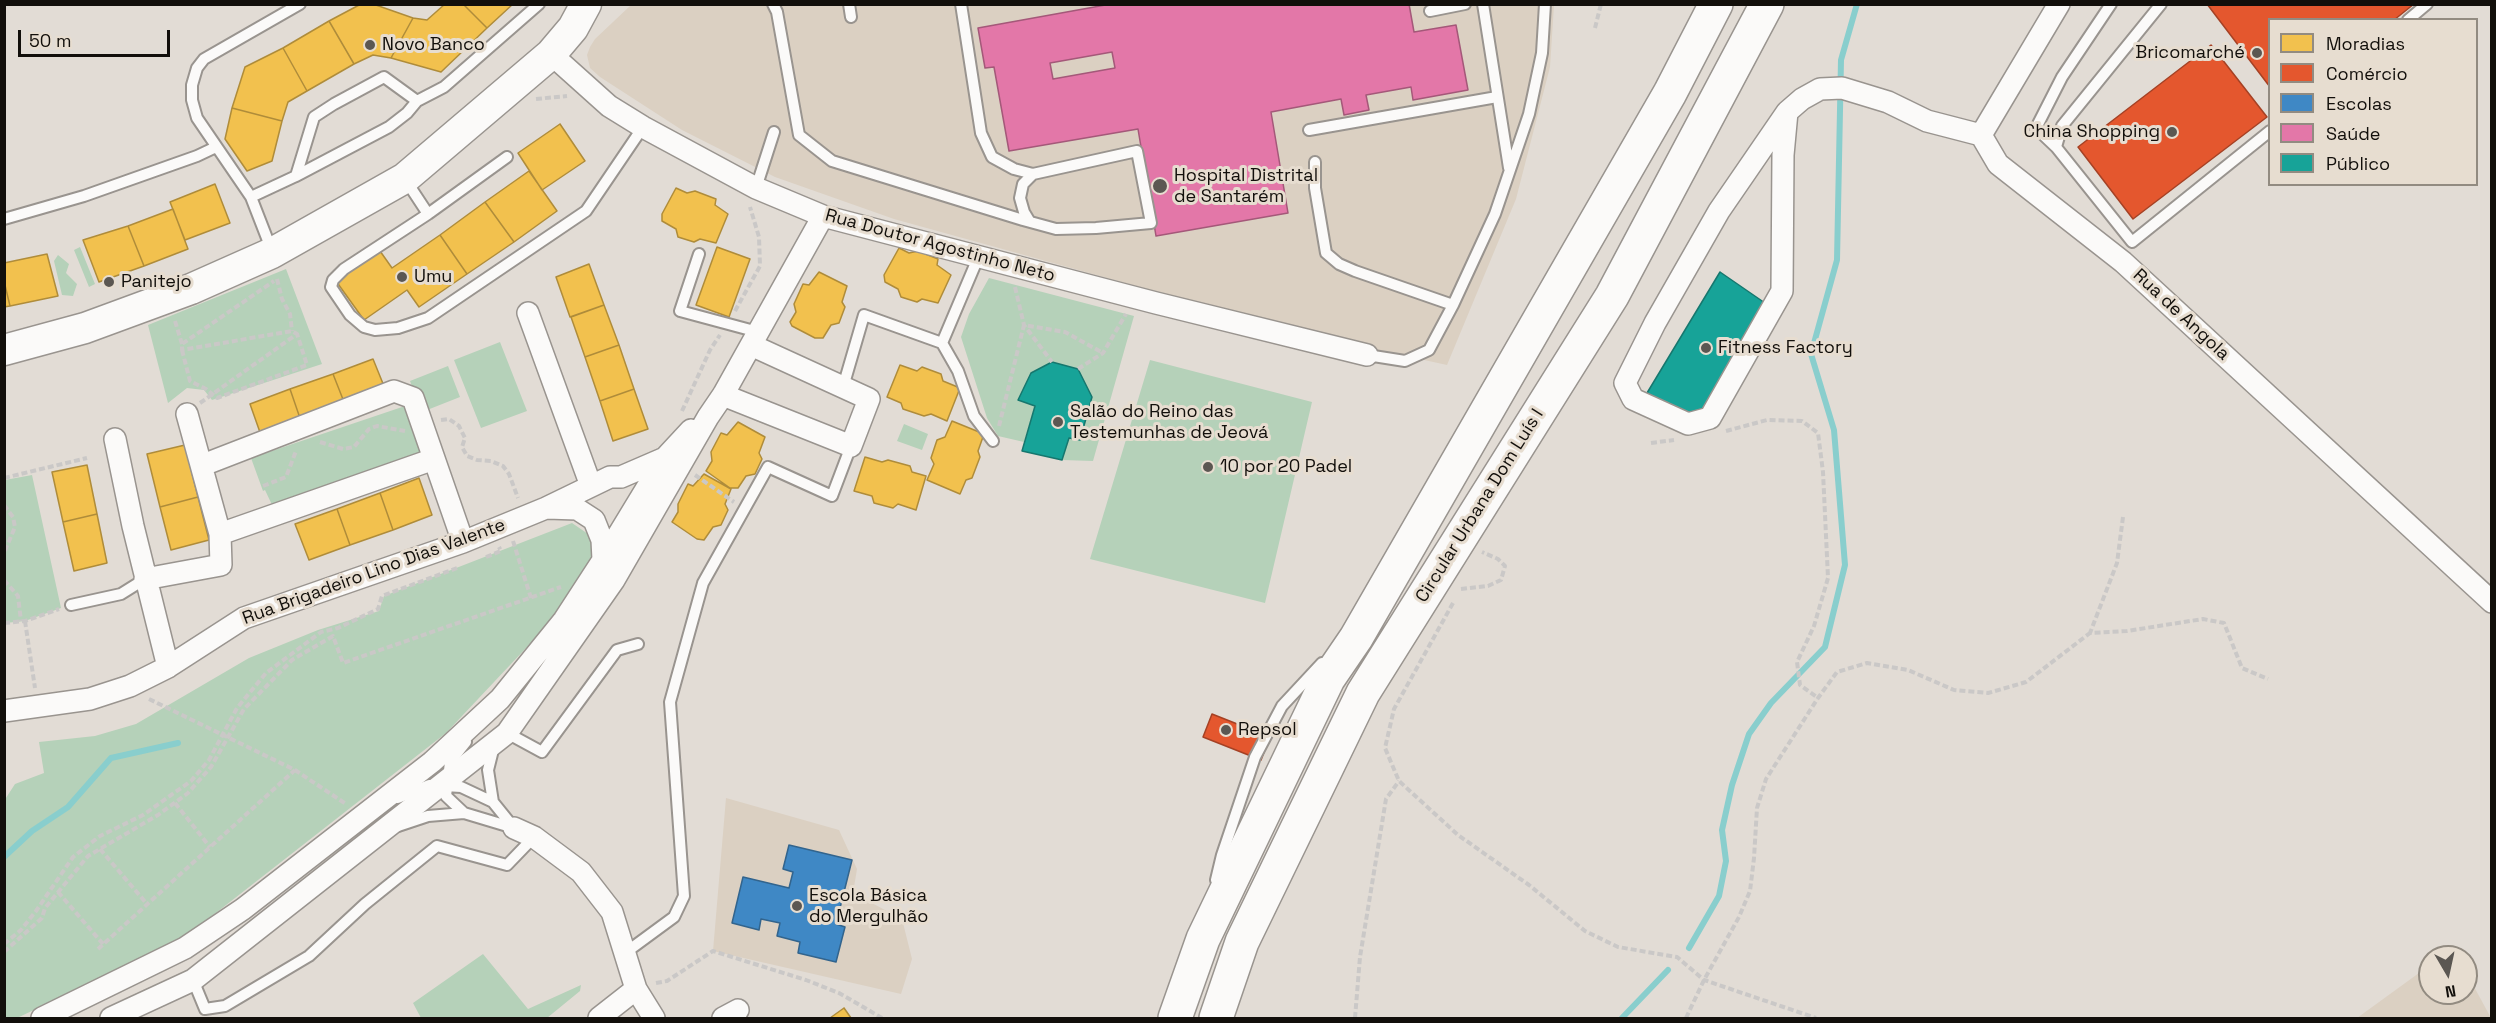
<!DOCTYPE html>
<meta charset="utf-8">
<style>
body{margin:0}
#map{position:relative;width:2496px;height:1023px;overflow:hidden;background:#e2dcd5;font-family:"Space Grotesk",sans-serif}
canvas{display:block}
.frame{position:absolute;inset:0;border:6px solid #120f0b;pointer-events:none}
.legend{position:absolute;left:2268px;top:18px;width:210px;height:168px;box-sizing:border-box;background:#e7ddd0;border:2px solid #928b81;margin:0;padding:8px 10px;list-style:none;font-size:18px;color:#120f0b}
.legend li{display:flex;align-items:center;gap:12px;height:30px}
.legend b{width:30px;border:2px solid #928b81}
.north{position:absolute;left:2418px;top:945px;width:60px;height:60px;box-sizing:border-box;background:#e7ddd0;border:2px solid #928b81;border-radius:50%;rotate:171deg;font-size:16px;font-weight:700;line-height:24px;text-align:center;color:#120f0b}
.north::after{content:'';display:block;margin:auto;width:21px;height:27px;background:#5b5752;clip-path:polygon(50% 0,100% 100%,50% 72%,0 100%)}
.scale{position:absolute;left:18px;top:30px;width:152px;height:27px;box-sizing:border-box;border:3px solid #120f0b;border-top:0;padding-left:8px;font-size:18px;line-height:21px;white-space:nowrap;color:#120f0b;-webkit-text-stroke:4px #e7ddd0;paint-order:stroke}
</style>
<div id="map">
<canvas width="2496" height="1023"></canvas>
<div class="frame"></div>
<ul class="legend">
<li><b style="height:16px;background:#f2c14e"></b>Moradias</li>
<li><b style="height:16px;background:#e4572e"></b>Comércio</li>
<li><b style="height:16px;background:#3f88c5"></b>Escolas</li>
<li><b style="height:16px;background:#e377a8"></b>Saúde</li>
<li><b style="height:16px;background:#17a398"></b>Público</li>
</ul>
<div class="north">N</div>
<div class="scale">50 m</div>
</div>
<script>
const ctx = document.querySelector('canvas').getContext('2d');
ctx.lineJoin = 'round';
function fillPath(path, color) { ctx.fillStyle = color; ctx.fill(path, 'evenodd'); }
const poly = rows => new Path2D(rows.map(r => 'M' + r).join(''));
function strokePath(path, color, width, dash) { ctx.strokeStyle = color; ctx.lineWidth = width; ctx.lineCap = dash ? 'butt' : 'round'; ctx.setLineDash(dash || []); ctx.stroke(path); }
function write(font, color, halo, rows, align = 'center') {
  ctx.font = font + ' "Space Grotesk",sans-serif'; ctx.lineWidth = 6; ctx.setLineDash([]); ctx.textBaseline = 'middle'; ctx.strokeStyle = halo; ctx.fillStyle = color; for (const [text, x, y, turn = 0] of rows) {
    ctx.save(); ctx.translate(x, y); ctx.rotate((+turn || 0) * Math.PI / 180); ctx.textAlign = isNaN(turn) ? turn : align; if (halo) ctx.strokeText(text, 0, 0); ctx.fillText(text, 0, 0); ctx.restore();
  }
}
const built = poly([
 [631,5,1554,5,1550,67,1516,199,1447,365,1328,339,894,219,775,177,682,130,600,77,590,68,587,55,590,47,595,39],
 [726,798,839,830,857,869,853,893,902,919,912,959,901,994,713,951],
 [2430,965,2430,993,2466,993,2466,972,2491,1018,2357,1018]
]);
const green = poly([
 [80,247,95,284,89,287,74,250],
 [58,255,69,264,66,273,77,284,73,296,62,295,54,261],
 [286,269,322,364,212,400,204,390,187,388,168,403,148,325],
 [989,278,1134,316,1093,461,1062,460,1069,438,1080,439,1092,397,1078,369,1052,362,1031,373,1019,400,1035,406,1024,442,998,436,987,418,961,337,969,314],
 [500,342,527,411,481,428,454,360],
 [1150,360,1312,402,1265,603,1090,559],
 [448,366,460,397,422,412,410,381],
 [411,404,427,453,273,507,265,490,263,491,251,458],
 [904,424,928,434,922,450,897,441],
 [32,475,61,608,25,621,5,623,5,480],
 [572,523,591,536,596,552,591,579,446,733,180,941,17,1018,5,1018,4,801,15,784,44,773,39,742,95,736,136,724,249,658,318,630,379,611,384,596],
 [483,954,528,1009,581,985,580,991,547,1018,421,1018,413,1003]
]);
const homes = poly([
 [361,4,373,4,413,18,391,58,373,55,354,64,329,21,361,4],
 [445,4,463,4,487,28,441,72,391,58,413,18,427,20,445,4],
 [463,4,513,4,487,28,463,4],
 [329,21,354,64,307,91,283,48,329,21],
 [283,48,307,91,288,102,282,121,232,108,245,67,283,48],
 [232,108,282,121,272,161,247,171,225,139,232,108],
 [560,124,585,161,542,190,518,153,560,124],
 [529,171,557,211,514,242,485,202,529,171],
 [215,184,230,223,185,240,170,202,215,184],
 [676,188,687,193,695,191,716,199,715,205,728,214,716,243,700,239,694,242,678,237,676,229,662,221,662,214,676,188],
 [485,202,514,242,467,274,440,235,485,202],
 [173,209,188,249,144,266,128,226,173,209],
 [128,226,144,266,99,282,83,240,128,226],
 [440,235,467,274,419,307,407,290,364,320,336,281,380,251,392,268,440,235],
 [717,247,750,259,729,317,696,305,717,247],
 [899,248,909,253,918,251,938,259,937,265,951,275,938,303,922,299,917,302,901,297,898,289,885,282,884,275,899,248],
 [47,254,58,296,10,306,4,281,4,263,47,254],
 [589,264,604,305,570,317,556,277,589,264],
 [819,272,847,286,842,302,845,307,839,323,831,325,823,338,815,338,792,326,790,322,796,312,794,304,803,284,809,285,819,272],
 [4,281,10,306,4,307,4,281],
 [604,305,619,345,585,357,571,317,604,305],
 [619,345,634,389,600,401,585,357,619,345],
 [373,359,386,391,346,407,333,374,373,359],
 [900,365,917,371,922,367,941,374,943,381,960,388,947,421,931,414,924,416,903,409,901,403,887,397,900,365],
 [333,374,346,407,302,424,290,389,333,374],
 [290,389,302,424,262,438,250,404,290,389],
 [634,389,648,429,613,441,600,401,634,389],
 [952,421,984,434,978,451,980,457,972,478,966,480,960,494,927,480,934,464,931,458,937,440,945,437,952,421],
 [738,422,765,437,759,453,762,459,755,474,746,476,738,488,730,488,706,471,712,461,711,452,721,433,727,435,738,422],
 [185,445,198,497,160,507,147,454,185,445],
 [865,457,882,462,888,460,910,466,912,472,926,476,916,510,898,504,893,508,874,503,872,496,854,491,865,457],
 [87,465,97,514,63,522,52,472,87,465],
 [704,474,731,489,725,504,728,510,721,525,713,527,704,540,697,539,672,522,678,512,678,504,688,484,693,486,704,474],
 [419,478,432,515,393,530,380,493,419,478],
 [380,493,393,530,350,545,337,509,380,493],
 [198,497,209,540,171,550,160,507,198,497],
 [337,509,350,545,309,560,295,524,337,509],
 [97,514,107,563,74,571,63,522,97,514],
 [844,1008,851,1018,830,1018,844,1008]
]);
const shops = poly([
 [2207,4,2414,4,2394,20,2270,20,2270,87,2207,4],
 [2211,45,2267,117,2133,219,2078,147,2211,45],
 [1212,714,1270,737,1261,760,1203,737,1212,714]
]);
const schools = poly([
 [789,845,852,860,836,924,845,927,836,962,798,953,800,942,777,936,780,923,761,919,759,930,732,923,743,877,789,888,793,872,783,869,789,845]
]);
const health = poly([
 [1111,4,1409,4,1414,32,1456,25,1468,90,1413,100,1411,87,1366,95,1369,110,1344,115,1341,99,1271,112,1288,213,1156,236,1138,129,1009,151,994,67,985,68,978,28,1111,4],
 [1112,52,1115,68,1053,79,1050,63,1112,52]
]);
const public = poly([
 [1720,272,1765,303,1696,421,1647,393,1720,272],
 [1052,362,1078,369,1092,397,1080,440,1069,438,1062,460,1022,451,1035,406,1018,400,1031,373,1052,362]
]);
const stream = poly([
 [4,857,32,831,68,807,111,758,178,743],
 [1689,948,1719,896,1726,861,1722,830,1732,785,1749,734,1771,703,1825,647,1845,565,1834,430,1811,354,1837,260,1841,60,1857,4],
 [1622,1018,1668,970]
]);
const path = poly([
 [1595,28,1601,4],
 [536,99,567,96],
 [277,279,282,299,290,314,292,331],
 [1015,287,1024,325,1052,362],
 [735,311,760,266,759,237,750,207],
 [175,321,182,344],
 [182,350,190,381,206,389,217,398,307,365,297,334],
 [1078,369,1103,353,1126,314],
 [200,403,297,334,292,331,182,350,182,344,274,281],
 [682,411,710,350,720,335],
 [441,420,449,419,459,426,465,438,462,447,467,456,477,460,491,461,503,466,509,474,518,498],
 [999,426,1024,325,1065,332,1103,353],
 [1726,431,1767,420,1802,421,1818,433,1823,472,1828,578,1814,626,1797,662,1800,685,1818,698],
 [320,442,343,449,354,447,369,429,377,426,405,431],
 [1651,443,1674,440],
 [695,475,734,502],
 [4,478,87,458],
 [263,486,286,477,296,451],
 [4,505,13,517,15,527,4,553],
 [2123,517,2117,563,2090,633,2127,631,2203,619,2224,623,2242,668,2268,679],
 [513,541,531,598],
 [486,557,501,551,499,547],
 [4,580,18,596,21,621],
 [1461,589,1488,586,1501,580,1505,566,1498,559,1482,552],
 [1453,603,1394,709,1385,748,1399,781,1458,835,1529,885,1585,931,1618,947,1677,957,1704,980,1816,1018],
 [25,621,35,688],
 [4,623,25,621,59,609],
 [149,699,295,770,346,804],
 [175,803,210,847],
 [100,849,147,904],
 [58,892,103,944],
 [4,944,21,930,36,911,73,857,100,836,143,815,191,781,209,760,237,708,266,673,321,632,338,628,378,609,382,596,457,568],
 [98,949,295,770],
 [4,952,42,918,45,908,88,856,158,815,188,793,211,767,244,709,292,660,333,636,343,663,561,587],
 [656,983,667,981,713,951,806,980,839,993,882,1018],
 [1355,1018,1360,957,1386,799,1399,781],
 [1686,1018,1704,980,1739,917,1750,891,1754,858,1757,808,1766,779,1818,698,1837,672,1867,663,1908,670,1954,690,1988,693,2026,682,2090,633]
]);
const service = poly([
 [773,4,777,12,799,135,832,161,1023,220,1056,229,1096,228,1151,223,1137,151,1033,174,1023,184,1020,198,1024,212,1030,222],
 [849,4,851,17],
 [961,4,981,133,992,157,1014,169,1033,174],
 [1483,4,1509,168],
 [2161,4,2062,126,2056,147,2132,242,2270,131],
 [1430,11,1465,4],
 [2408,20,2427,4],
 [417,101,444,87,539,4],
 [1309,130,1497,97],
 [2056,147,2036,128,2062,77,2111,4],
 [507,157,428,214,344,269,333,280,331,287,350,315,364,327,375,330,398,328,428,318,586,211,643,127],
 [1315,162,1315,188,1326,253,1339,264,1355,271,1453,305],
 [405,179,428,214],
 [756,188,774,132],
 [251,197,296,176,389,127,407,113,417,101,384,77,334,104,314,117,296,176],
 [4,219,84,196,197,156,216,147],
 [272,251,251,197,197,118,192,100,192,85,197,68,204,59,300,4],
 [699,254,680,311,758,332],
 [942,343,958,371,974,416,993,441],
 [1367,355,1405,361,1429,350,1453,305,1495,214,1529,114,1542,53,1545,4],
 [843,387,864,315,942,343,978,258],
 [71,605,121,594,145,579],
 [507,733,542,752,617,650,638,644],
 [398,798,429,785,461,787,493,802,514,828],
 [493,802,488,770,494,746],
 [464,813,446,796,450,762,466,742],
 [398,826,428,816,464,813,514,828],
 [1216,880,1222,855,1255,757,1282,706,1322,663],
 [625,953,674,917,684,896,670,702,703,583,768,467,832,496,851,446],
 [193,980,205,1009,225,1006,309,956,365,904,437,846,507,865,534,837]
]);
const minor = poly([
 [551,54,609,106,643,127,756,188,823,216,1156,303,1367,355],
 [1787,112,1719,211,1655,323,1625,383,1633,399,1688,424,1710,418,1782,291,1783,155,1787,112,1802,99,1820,89,1842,88,1888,102,1927,121,1981,135],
 [1981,135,1998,164,2123,262,2492,602],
 [1981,135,2059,4],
 [528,313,591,486],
 [723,395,851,446,869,399,751,345],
 [115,439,133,526,168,667],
 [203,465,394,391,413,398,463,542],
 [547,508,577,509,594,520,602,540,603,560],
 [220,534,434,459],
 [145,579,221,565,220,534,187,414],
 [4,711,90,699,130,686,168,667,244,618,463,542,546,508,610,477,621,477,665,458],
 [514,828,534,837,581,872,612,912,636,989,654,1018],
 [42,1018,185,948,243,909,432,762,500,699,564,620,603,560,665,458,691,430],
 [111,1018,193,980,507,733,614,580,708,417,723,395,823,216],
 [599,1018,636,989],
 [723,1018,738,1010]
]);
const secondary = poly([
 [4,350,85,328,191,289,272,253,405,178,551,54,573,28,586,4]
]);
const trunk = poly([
 [1175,1018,1203,939,1328,679,1356,638,1670,93,1716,4],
 [1216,1018,1242,942,1363,693,1612,296,1767,4]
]);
const markers = [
 [370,45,6,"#5b5752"],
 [2257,53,6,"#5b5752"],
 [2172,132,6,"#5b5752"],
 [1160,186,8,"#5b5752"],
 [402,277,6,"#5b5752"],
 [109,282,6,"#5b5752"],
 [1706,348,6,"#5b5752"],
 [1058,422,6,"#5b5752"],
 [1208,467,6,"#5b5752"],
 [1226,730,6,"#5b5752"],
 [797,906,6,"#5b5752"]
];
const poiNames = [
 ["Novo Banco",382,45],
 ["Bricomarché",2245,53,"right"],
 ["China Shopping",2160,132,"right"],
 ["Hospital Distrital",1174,176],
 ["de Santarém",1174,197],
 ["Umu",414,277],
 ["Panitejo",121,282],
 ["Fitness Factory",1718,348],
 ["Salão do Reino das",1070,412],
 ["Testemunhas de Jeová",1070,433],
 ["10 por 20 Padel",1220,467],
 ["Repsol",1238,730],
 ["Escola Básica",809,896],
 ["do Mergulhão",809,917]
];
const streetNames = [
 ["Rua Doutor Agostinho Neto",940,246,15],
 ["Rua de Angola",2181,315,43],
 ["Circular Urbana Dom Luís I",1480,506,-58],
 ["Rua Brigadeiro Lino Dias Valente",374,572,-20]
];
fillPath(built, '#dbd0c2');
fillPath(green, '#b5d1b9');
fillPath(homes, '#f2c14e');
strokePath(homes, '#af8c3a', 1.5);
fillPath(shops, '#e4572e');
strokePath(shops, '#a54124', 1.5);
fillPath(schools, '#3f88c5');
strokePath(schools, '#32648d', 1.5);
fillPath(health, '#e377a8');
strokePath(health, '#a45879', 1.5);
fillPath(public, '#17a398');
strokePath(public, '#16776e', 1.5);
strokePath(stream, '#89cecd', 6);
strokePath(service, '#99948f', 14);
strokePath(minor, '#99948f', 24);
strokePath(secondary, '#99948f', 33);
strokePath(trunk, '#99948f', 36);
strokePath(path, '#cac8c7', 4, [6, 3]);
strokePath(service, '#fbfaf9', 10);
strokePath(minor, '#fbfaf9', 21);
strokePath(secondary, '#fbfaf9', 30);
strokePath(trunk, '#fbfaf9', 33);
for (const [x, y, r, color] of markers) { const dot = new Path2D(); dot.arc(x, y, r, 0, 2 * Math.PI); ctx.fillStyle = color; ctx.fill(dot); strokePath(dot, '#e7ddd0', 2); }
write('18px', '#120f0b', '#e7ddd0', poiNames, 'left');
write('18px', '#120f0b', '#e7ddd0', streetNames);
</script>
